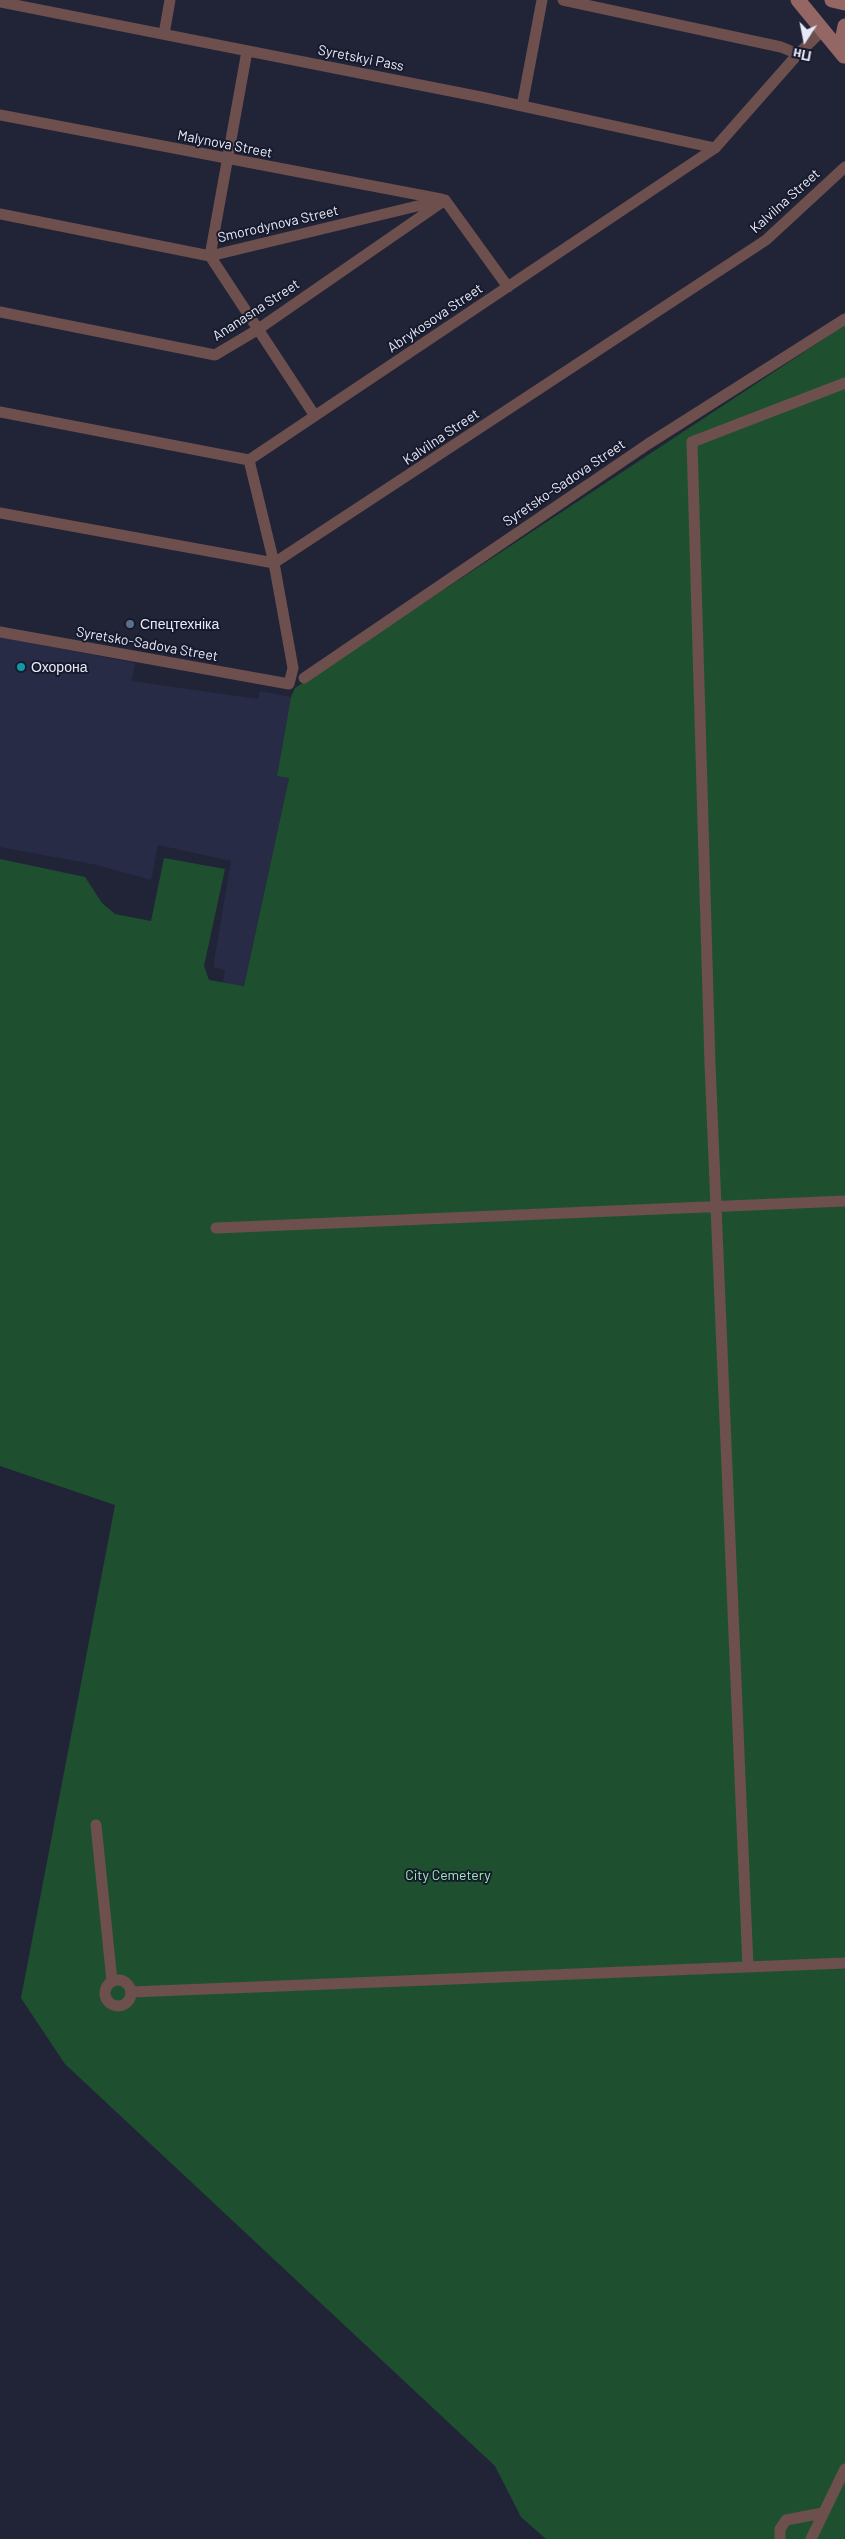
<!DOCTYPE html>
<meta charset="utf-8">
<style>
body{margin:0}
#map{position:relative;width:845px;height:2539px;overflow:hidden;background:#212337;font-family:Barlow,sans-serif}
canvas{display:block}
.north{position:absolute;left:780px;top:15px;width:50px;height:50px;-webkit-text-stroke:4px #171a2c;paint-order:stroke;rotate:191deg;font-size:14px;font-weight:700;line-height:20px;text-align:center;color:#e8eaf8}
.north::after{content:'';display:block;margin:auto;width:18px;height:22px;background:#e8eaf8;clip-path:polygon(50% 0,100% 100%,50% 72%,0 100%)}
</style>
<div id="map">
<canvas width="845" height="2539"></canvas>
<div class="north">Пн</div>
</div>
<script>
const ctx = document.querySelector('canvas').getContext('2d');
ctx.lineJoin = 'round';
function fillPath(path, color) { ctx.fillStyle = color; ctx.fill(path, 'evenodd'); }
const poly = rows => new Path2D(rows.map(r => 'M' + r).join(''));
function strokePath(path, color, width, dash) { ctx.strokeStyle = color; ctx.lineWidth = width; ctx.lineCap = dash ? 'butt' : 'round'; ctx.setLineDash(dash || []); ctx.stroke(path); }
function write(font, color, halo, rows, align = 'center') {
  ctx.font = font + ' Barlow,sans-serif'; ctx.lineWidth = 4; ctx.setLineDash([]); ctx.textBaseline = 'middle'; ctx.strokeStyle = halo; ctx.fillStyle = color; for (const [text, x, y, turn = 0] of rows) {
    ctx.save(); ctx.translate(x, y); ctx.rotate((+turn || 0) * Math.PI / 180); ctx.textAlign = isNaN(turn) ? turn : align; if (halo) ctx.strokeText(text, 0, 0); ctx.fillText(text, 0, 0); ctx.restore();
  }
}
const built = poly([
 [0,637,135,663,132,681,258,699,260,691,291,697,277,775,289,778,244,986,223,982,225,970,213,967,231,861,158,845,151,880,97,865,0,847]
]);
const green = poly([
 [845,325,845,2539,546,2539,521,2517,495,2466,65,2064,21,1998,115,1505,0,1466,0,859,85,877,102,903,115,914,151,921,164,858,225,869,204,966,209,980,244,986,289,778,277,776,291,697,295,688]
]);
const street = poly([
 [563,0,781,47,798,54],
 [0,2,481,97,715,148],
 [164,34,170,0],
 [247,51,210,256,315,416],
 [522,106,542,0],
 [0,115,441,199],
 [445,200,508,287],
 [0,214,210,256,438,201],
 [0,312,215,355,257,330,445,200],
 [0,412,249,460,715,148,798,54,823,30],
 [0,513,274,563,766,240,845,167],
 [0,632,289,684,293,668,274,563,249,460],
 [304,678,648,444,845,319],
 [216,1228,845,1201],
 [96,1825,112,1981],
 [748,1967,710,1064,692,442,845,383],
 '105 1993a13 13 0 1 1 26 0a13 13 0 1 1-26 0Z',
 [132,1992,845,1963],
 [780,2539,780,2529,786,2520,823,2513],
 [811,2539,845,2469]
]);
const secondary = poly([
 [798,0,844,56],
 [832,0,845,3],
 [844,56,842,41,845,26]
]);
const markers = [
 [130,624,5,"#5c6f8a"],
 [21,667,5,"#0f9aa8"]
];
const streetNames = [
 ["Syretskyi Pass",361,58,11],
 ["Malynova Street",225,144,11],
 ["Kalvilna Street",785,201,-42],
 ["Smorodynova Street",278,224,-13],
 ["Ananasna Street",256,310,-33],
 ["Abrykosova Street",435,318,-34],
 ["Kalvilna Street",441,437,-34],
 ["Syretsko-Sadova Street",564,483,-34],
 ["Syretsko-Sadova Street",147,644,10]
];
const poiNames = [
 ["Спецтехніка",140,624],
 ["Охорона",31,667]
];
const parkNames = [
 ["City Cemetery",448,1875]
];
fillPath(built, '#282b45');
fillPath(green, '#1e5030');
strokePath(street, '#6d4f4d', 11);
strokePath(secondary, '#946664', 15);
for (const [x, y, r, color] of markers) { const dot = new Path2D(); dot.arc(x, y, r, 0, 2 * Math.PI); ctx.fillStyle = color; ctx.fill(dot); strokePath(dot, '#171a2c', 2); }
write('14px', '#e8eaf8', '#171a2c', streetNames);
write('14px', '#e8eaf8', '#171a2c', poiNames, 'left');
write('14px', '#97edb0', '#171a2c', parkNames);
</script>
